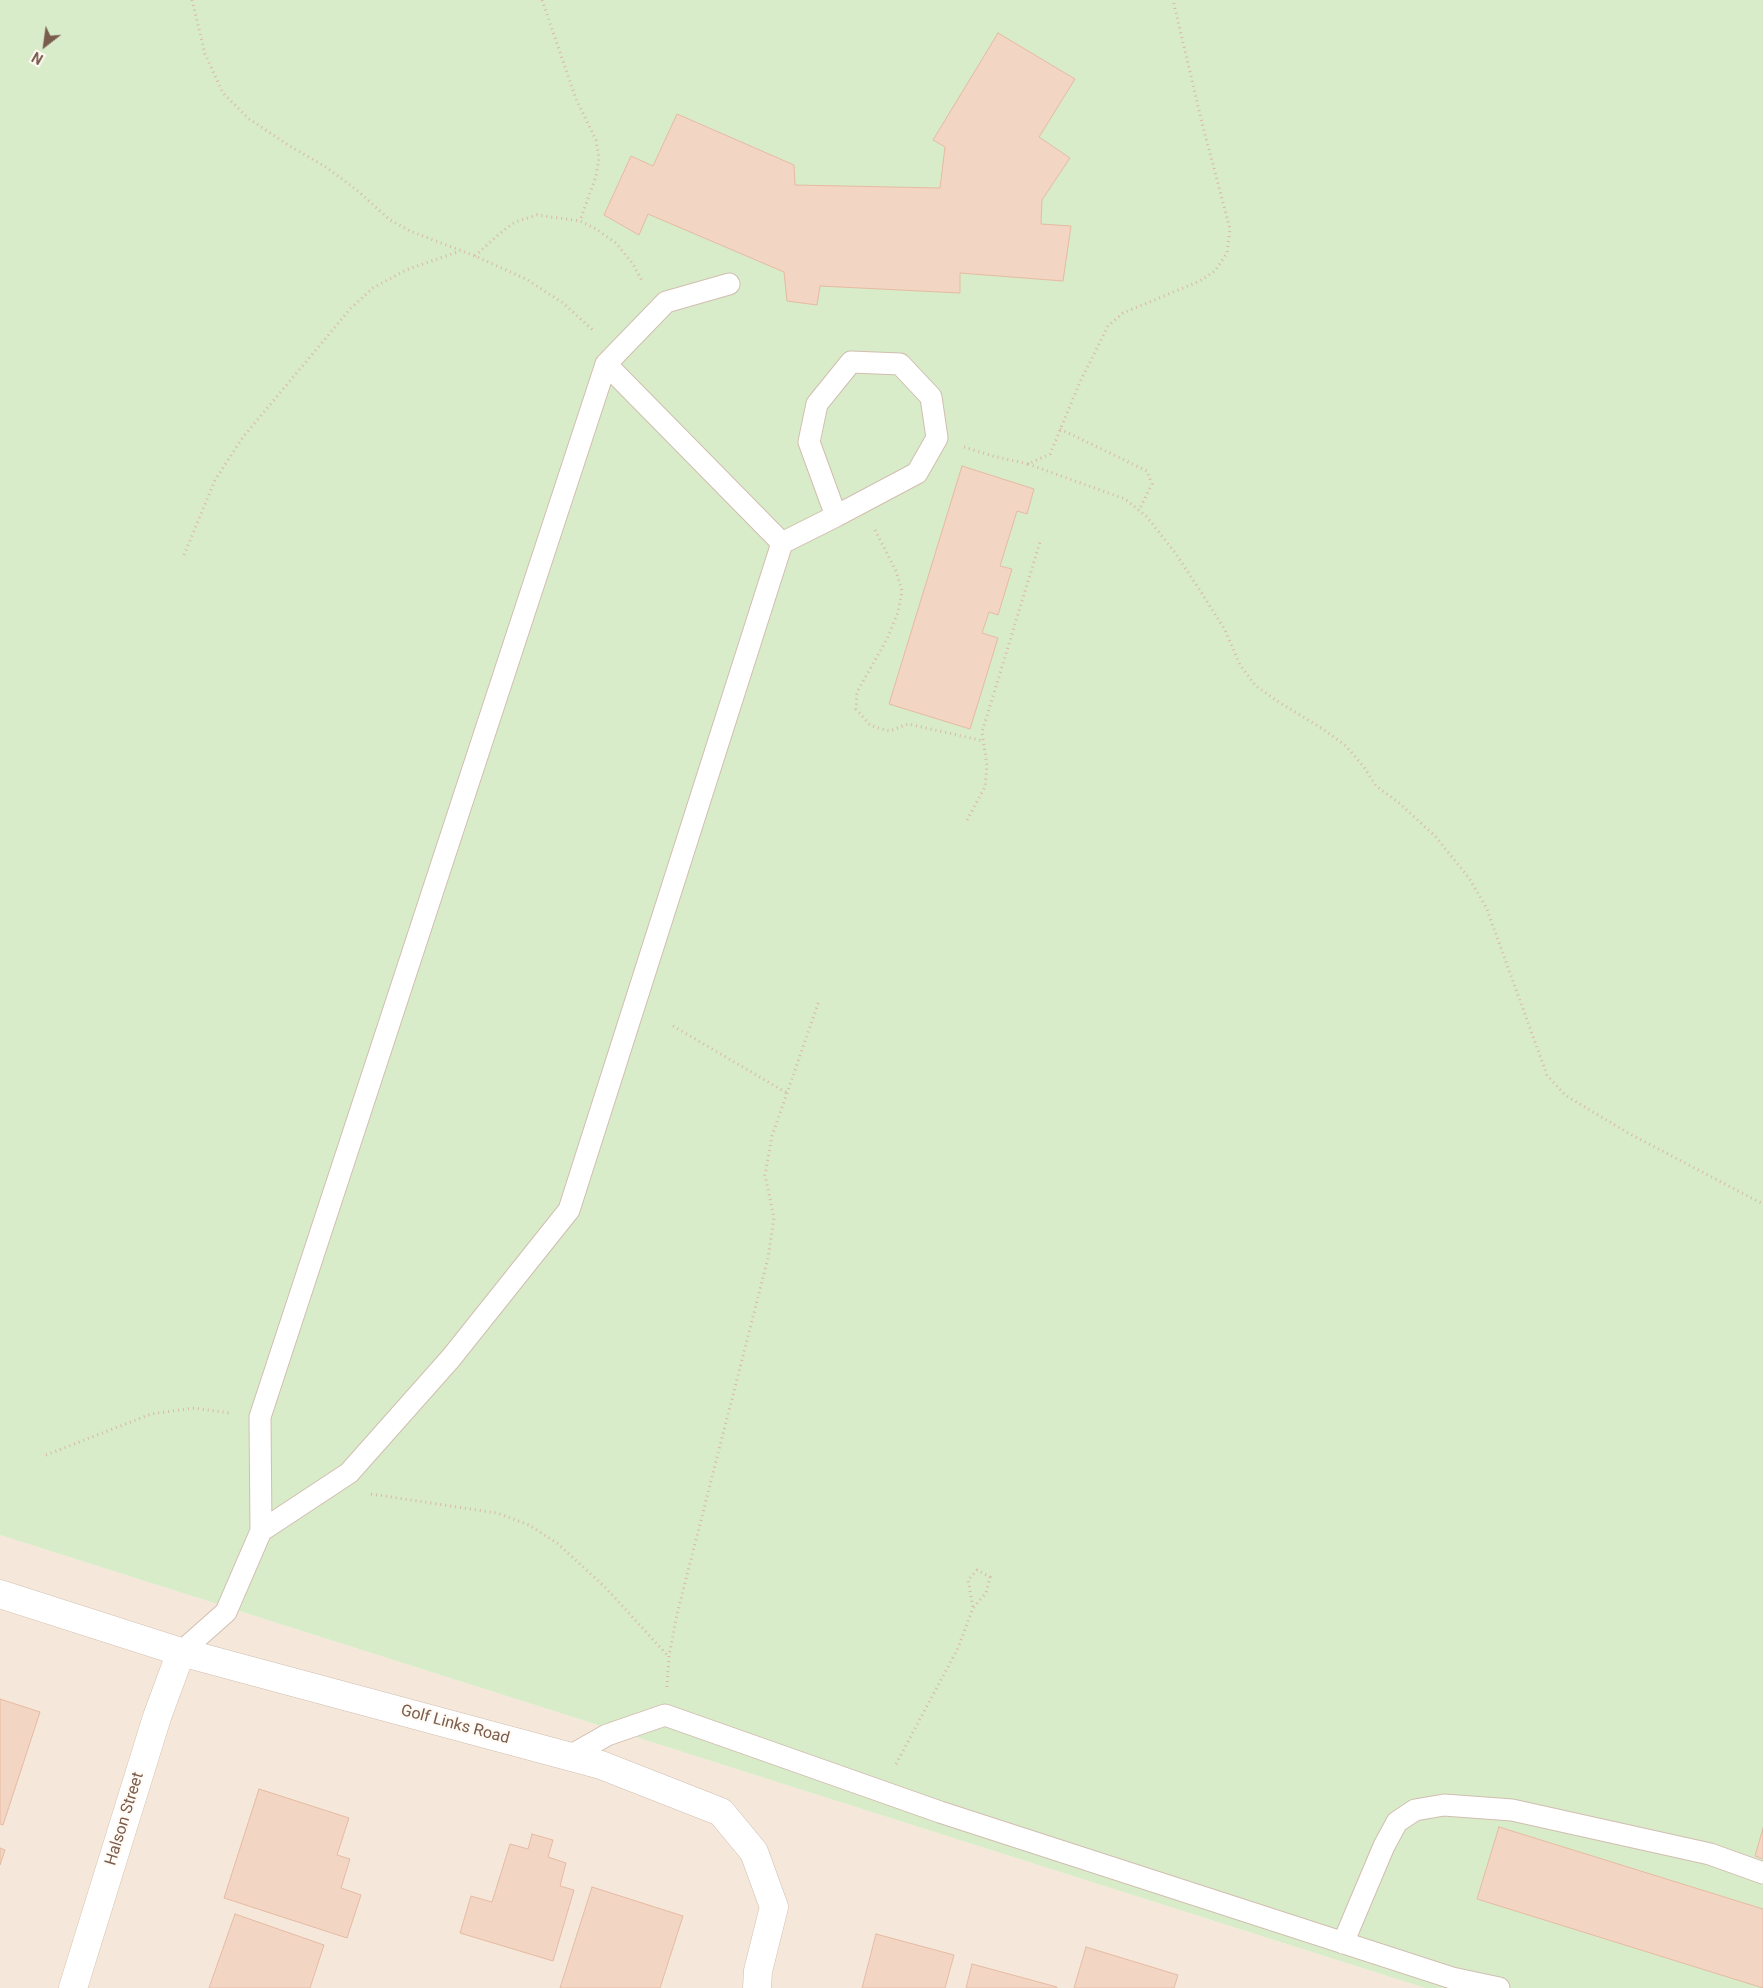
<!DOCTYPE html>
<style>
body{margin:0}
#map{position:relative;width:1763px;height:1988px;overflow:hidden;background:#fdf6ec;font-family:Roboto,sans-serif}
canvas{display:block}
.north{position:absolute;left:20px;top:20px;width:50px;height:50px;-webkit-text-stroke:4px #fffaf3;paint-order:stroke;rotate:210deg;font-size:14px;font-weight:700;line-height:20px;text-align:center;color:#7a5c4d}
.north::after{content:'';display:block;margin:auto;width:18px;height:22px;background:#7a5c4d;clip-path:polygon(50% 0,100% 100%,50% 72%,0 100%)}
</style>
<div id="map">
<canvas width="1763" height="1988"></canvas>
<div class="north">N</div>
</div>
<script>
const ctx = document.querySelector('canvas').getContext('2d');
ctx.lineJoin = 'round';
function fillPath(path, color) { ctx.fillStyle = color; ctx.fill(path, 'evenodd'); }
const poly = rows => new Path2D(rows.map(r => 'M' + r).join(''));
function strokePath(path, color, width, dash) { ctx.strokeStyle = color; ctx.lineWidth = width; ctx.lineCap = dash ? 'butt' : 'round'; ctx.setLineDash(dash || []); ctx.stroke(path); }
function write(font, color, halo, rows, align = 'center') {
  ctx.font = font + ' Roboto,sans-serif'; ctx.lineWidth = 4; ctx.setLineDash([]); ctx.textBaseline = 'middle'; ctx.strokeStyle = halo; ctx.fillStyle = color; for (const [text, x, y, turn = 0] of rows) {
    ctx.save(); ctx.translate(x, y); ctx.rotate((+turn || 0) * Math.PI / 180); ctx.textAlign = isNaN(turn) ? turn : align; if (halo) ctx.strokeText(text, 0, 0); ctx.fillText(text, 0, 0); ctx.restore();
  }
}
const residential = poly([
 [0,1535,1425,1988,0,1988]
]);
const green = poly([
 [0,0,1763,0,1763,1988,1425,1988,0,1535]
]);
const building = poly([
 [998,33,1075,79,1039,137,1070,158,1042,200,1041,224,1071,226,1063,281,960,273,960,293,820,286,817,305,787,301,784,272,648,214,639,235,604,215,631,156,653,166,677,114,794,165,795,185,940,188,945,147,933,140,998,33],
 [962,466,1034,489,1027,514,1017,511,1000,566,1012,569,998,615,989,612,982,633,998,638,970,729,889,704,962,466],
 [0,1699,40,1712,3,1825,0,1824,0,1699],
 [259,1789,349,1818,337,1855,350,1859,341,1888,361,1895,347,1938,224,1898,259,1789],
 [1499,1827,1763,1909,1763,1988,1477,1899,1499,1827],
 [1763,1828,1763,1859,1755,1856,1763,1828],
 [532,1834,553,1840,548,1857,566,1863,560,1886,574,1890,553,1961,460,1933,471,1896,492,1902,510,1844,528,1849,532,1834],
 [0,1848,5,1850,0,1865,0,1848],
 [592,1887,683,1916,660,1988,560,1988,592,1887],
 [235,1914,324,1945,310,1988,209,1988,235,1914],
 [876,1934,954,1955,945,1988,862,1988,876,1934],
 [1086,1947,1178,1975,1174,1988,1074,1988,1086,1947],
 [972,1964,1057,1987,1057,1988,966,1988,972,1964]
]);
const path = poly([
 [192,0,205,54,223,93,248,118,288,145,326,167,358,191,390,220,410,231,475,256,526,279,563,303,595,332],
 [542,0,576,99,596,140,599,158,596,176,580,221],
 [475,256,498,235,515,222,537,215,580,221,596,229,616,243,633,264,643,283],
 [1060,429,1147,471,1152,484,1139,510],
 [964,447,993,456,1028,464,1050,454,1080,382,1108,326,1123,313,1200,281,1215,271,1227,253,1230,229,1202,123,1173,0],
 [1028,464,1125,499,1147,517,1176,554,1201,592,1225,630,1240,665,1255,685,1277,701,1323,729,1346,746,1364,767,1376,786,1399,803,1435,836,1469,878,1486,907,1547,1075,1565,1095,1628,1133,1763,1204],
 [875,530,896,571,902,591,898,612,887,639,857,692,856,709,870,725,881,729,890,731,908,724,984,741],
 [184,555,215,480,243,437,351,308,373,288,406,270,460,251],
 [967,820,985,787,987,766,982,732,1040,542],
 [673,1026,787,1093],
 [46,1455,151,1414,194,1408,229,1413],
 [371,1494,497,1513,529,1525,557,1543,606,1588,668,1656],
 [667,1687,669,1656,677,1614,768,1258,774,1218,765,1175,772,1136,819,1001],
 [896,1764,958,1648,973,1608,986,1593,990,1577,977,1570,968,1580,973,1608]
]);
const service = poly([
 [606,364,666,302,729,284],
 [782,543,836,516,917,473,937,438,931,397,900,364,851,362,817,404,809,442,836,516],
 [181,1652,226,1612,261,1531,260,1417,606,364,782,543,569,1210,451,1358,349,1473,261,1531],
 [570,1756,607,1735,665,1715,940,1812,1452,1978,1499,1988],
 [1343,1943,1384,1846,1397,1822,1415,1810,1444,1805,1512,1810,1710,1854,1763,1873]
]);
const minor = poly([
 [181,1652,601,1765,721,1812,754,1852,774,1907,758,1971,757,1988]
]);
const secondary = poly([
 [0,1594,181,1652,157,1717,73,1988]
]);
const streetNames = [
 ["Golf Links Road",455,1725,15],
 ["Halson Street",125,1819,-73]
];
fillPath(residential, '#f5e8da');
fillPath(green, '#d8ecc9');
fillPath(building, '#f3d5c3');
strokePath(building, '#e6bba3', 1);
strokePath(service, '#d1beb0', 23);
strokePath(minor, '#d1beb0', 29);
strokePath(secondary, '#d6c0b0', 29);
strokePath(path, '#d9b8a5', 3, [1, 4]);
strokePath(service, '#fff', 21);
strokePath(minor, '#fff', 28);
strokePath(secondary, '#fff', 28);
write('16px', '#7a5c4d', '#fffaf3', streetNames);
</script>
